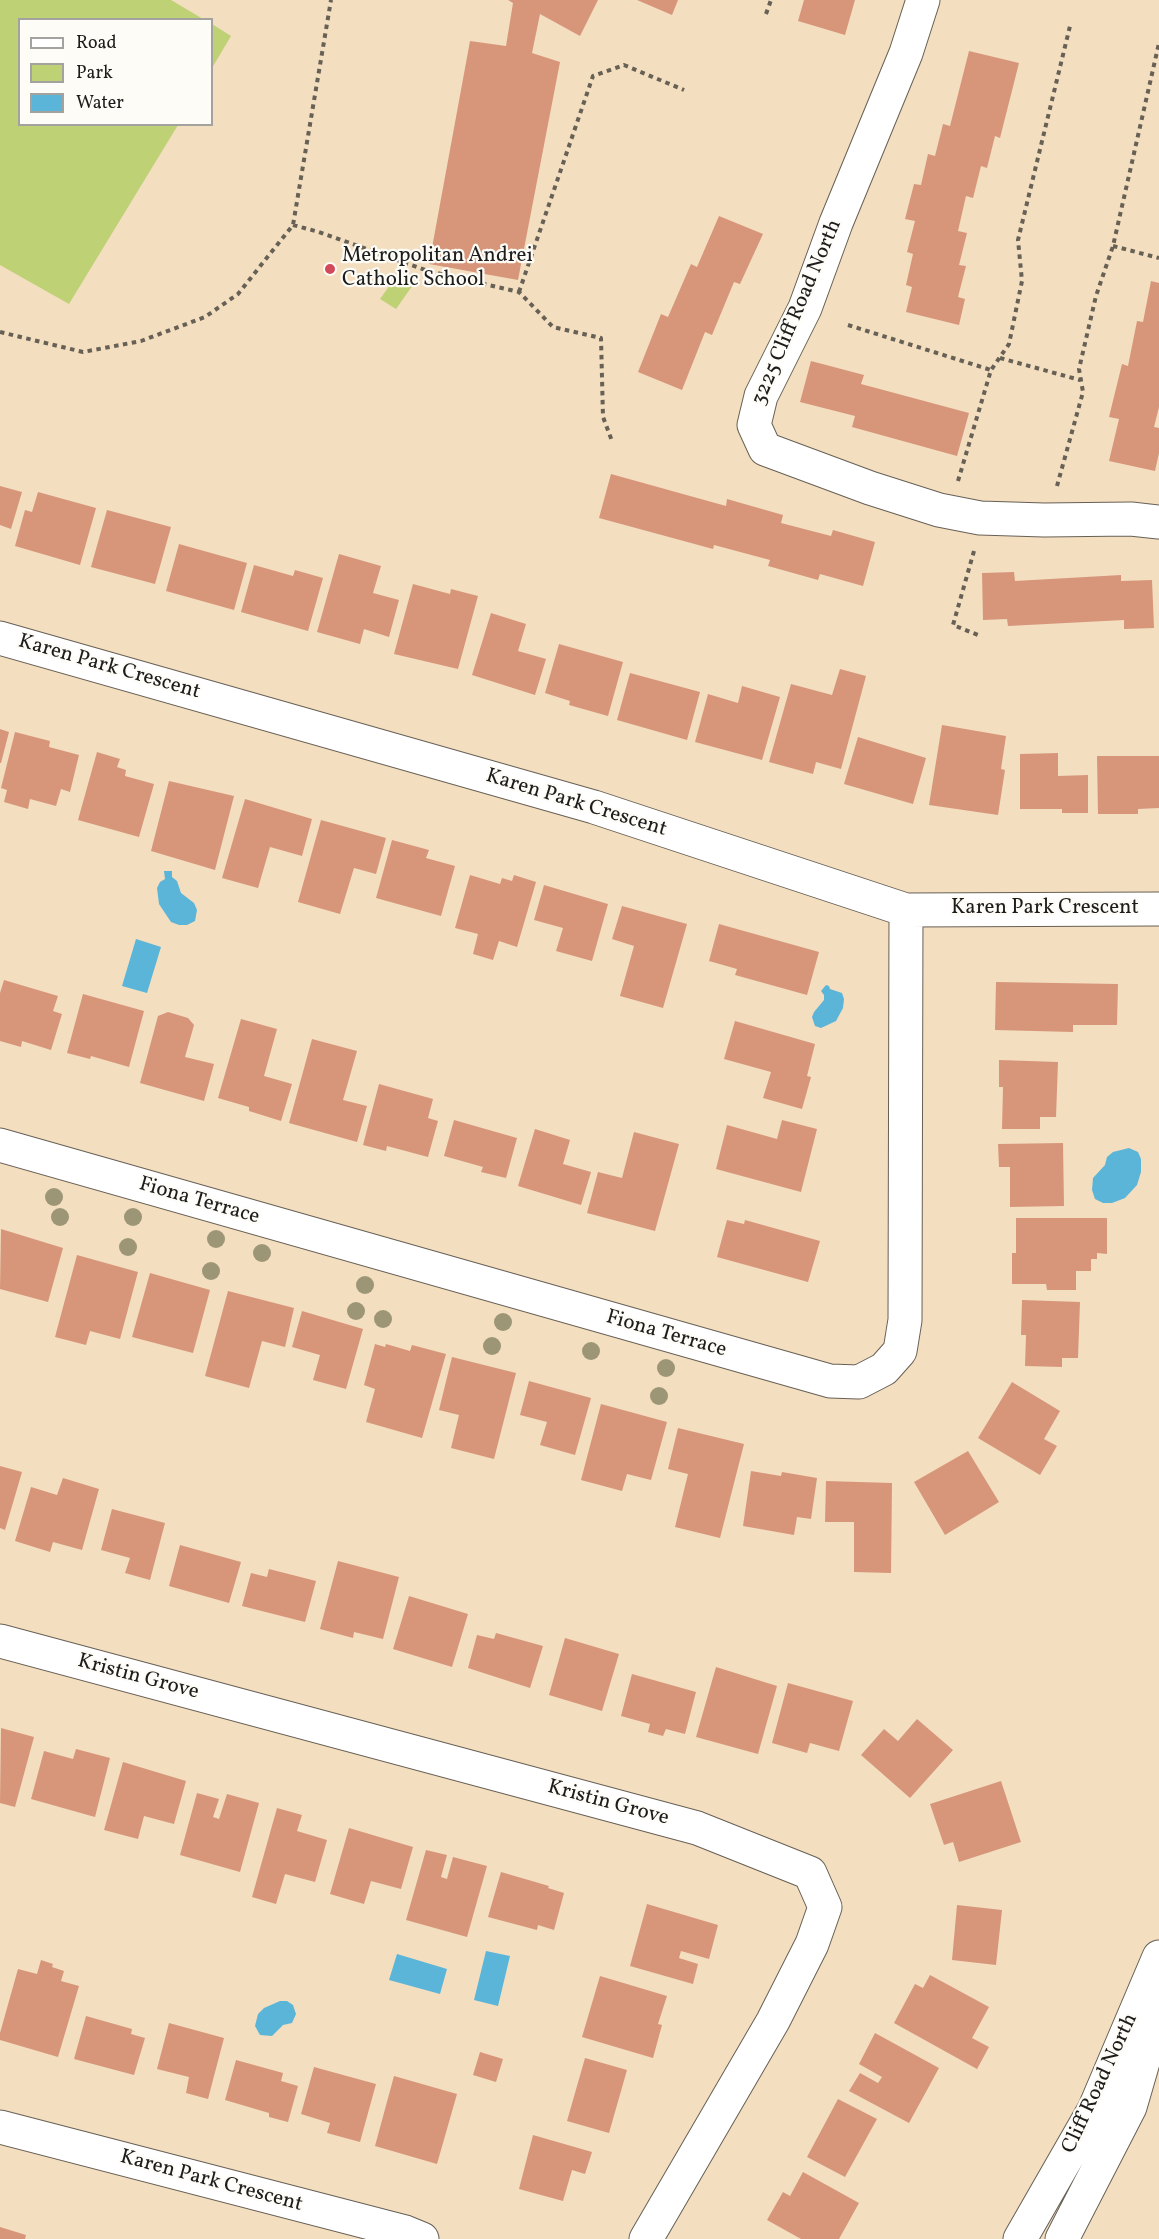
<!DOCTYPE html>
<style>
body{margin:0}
#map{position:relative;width:1159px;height:2239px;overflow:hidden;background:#f3dec0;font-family:Vollkorn,serif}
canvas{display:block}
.legend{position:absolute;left:18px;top:18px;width:195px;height:108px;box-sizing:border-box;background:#fdfcf7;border:2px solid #a3a29f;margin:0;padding:8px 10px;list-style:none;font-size:18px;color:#1c1c1c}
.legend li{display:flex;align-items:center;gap:12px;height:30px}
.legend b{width:30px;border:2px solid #a3a29f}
</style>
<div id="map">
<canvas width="1159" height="2239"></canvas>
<ul class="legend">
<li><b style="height:8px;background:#fff"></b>Road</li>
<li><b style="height:16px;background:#bed175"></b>Park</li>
<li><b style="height:16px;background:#5ab5d8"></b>Water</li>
</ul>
</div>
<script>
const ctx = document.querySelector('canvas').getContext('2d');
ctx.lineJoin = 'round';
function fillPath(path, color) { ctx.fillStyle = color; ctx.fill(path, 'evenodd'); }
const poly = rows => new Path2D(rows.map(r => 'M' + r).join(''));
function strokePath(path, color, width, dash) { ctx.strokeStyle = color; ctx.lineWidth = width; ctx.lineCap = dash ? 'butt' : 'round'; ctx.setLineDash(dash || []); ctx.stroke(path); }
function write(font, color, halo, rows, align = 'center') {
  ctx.font = font + ' Vollkorn,serif'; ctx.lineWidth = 4.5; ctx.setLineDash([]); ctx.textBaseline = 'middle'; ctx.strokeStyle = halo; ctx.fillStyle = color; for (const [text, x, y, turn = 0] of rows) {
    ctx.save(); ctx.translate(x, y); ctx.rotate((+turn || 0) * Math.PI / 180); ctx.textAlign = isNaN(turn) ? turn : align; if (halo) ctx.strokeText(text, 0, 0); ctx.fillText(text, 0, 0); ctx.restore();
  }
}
const green = poly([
 [0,0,171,0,203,19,20,20,20,124,178,125,69,304,0,265],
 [212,24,231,36,212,68],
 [400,271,415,282,396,309,380,299]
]);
const water = poly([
 [164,871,172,871,172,877,177,881,181,893,194,903,197,910,195,921,187,925,179,925,171,922,159,904,157,888,160,882,165,879],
 [136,939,161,947,147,993,122,986],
 [826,985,829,986,830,989,842,993,844,999,843,1008,836,1021,821,1028,815,1026,812,1017,814,1012,824,1000,824,995,821,991],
 [1129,1148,1138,1152,1141,1159,1141,1172,1137,1185,1125,1198,1112,1203,1103,1203,1095,1199,1092,1190,1093,1178,1105,1165,1107,1157,1113,1152],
 [486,1951,510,1956,498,2006,474,2000],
 [397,1954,447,1969,440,1994,389,1980],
 [280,2001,287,2001,293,2005,296,2014,292,2023,283,2025,272,2036,260,2035,255,2026,258,2014,264,2008]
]);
const building = poly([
 [508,0,598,0,580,36,540,14,532,53,560,62,518,280,429,264,470,41,506,46,513,3],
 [637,0,678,0,672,15],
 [804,0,855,0,845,35,798,21],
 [969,51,1019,63,1000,138,995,136,987,168,981,166,973,198,966,196,958,231,967,233,959,265,966,266,958,297,965,299,959,325,906,312,912,287,906,285,913,254,907,252,915,221,905,219,914,184,921,185,928,154,935,156,943,124,950,126],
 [719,216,763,234,740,284,734,282,712,335,705,332,682,390,638,372,661,314,668,317,691,264,697,267],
 [1151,281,1159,283,1159,407,1154,427,1159,428,1159,453,1155,471,1109,461,1119,419,1109,417,1122,364,1128,366,1137,321,1143,322],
 [811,361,864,375,861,384,969,413,957,456,852,427,855,416,800,402],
 [611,474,726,506,727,499,783,515,781,523,831,536,833,530,875,542,863,586,820,574,818,580,768,566,770,560,714,545,713,549,599,518],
 [0,486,22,492,11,529,0,525],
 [38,492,96,508,80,565,15,546,25,510,32,512],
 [107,510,171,527,155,584,91,567],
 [179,544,247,563,234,610,166,591],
 [339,554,381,566,373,593,399,600,389,637,364,629,360,644,317,632],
 [254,565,293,576,295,570,323,578,308,631,241,612],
 [1014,572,1015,581,1121,575,1121,581,1152,580,1154,628,1124,629,1124,620,1008,626,1007,619,983,620,982,573],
 [413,584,450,594,451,589,478,596,458,669,394,654],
 [491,613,526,624,518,651,546,659,535,695,472,675],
 [559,644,623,662,608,716,569,705,570,701,545,693],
 [840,669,866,676,841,769,816,762,813,774,769,762,791,684,832,695],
 [630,673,700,692,687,740,617,720],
 [742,686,780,697,762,760,695,742,708,694,738,703],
 [942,725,1006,736,1001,769,1005,770,998,815,929,805],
 [0,729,9,732,1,763,0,763],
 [15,732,50,741,49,747,79,755,70,792,61,789,56,806,30,799,28,809,4,802,7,790,1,788],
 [858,737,926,758,913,804,844,784],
 [97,752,120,759,117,767,126,770,125,776,154,784,139,837,78,820],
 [1058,753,1058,776,1088,775,1088,813,1062,813,1062,809,1020,809,1020,754],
 [1097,756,1159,756,1159,808,1138,809,1138,814,1098,814],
 [169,781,234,796,215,870,151,851],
 [245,799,312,819,302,856,270,847,258,888,222,878],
 [321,820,386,838,376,874,354,868,340,914,298,902],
 [392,840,429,850,426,858,455,866,441,916,376,898],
 [470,875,500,884,502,878,512,881,514,875,536,882,517,947,499,941,493,960,473,954,478,934,455,928],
 [544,885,608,904,592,961,556,951,563,928,534,920],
 [622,906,687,924,663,1008,620,996,634,946,612,939],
 [719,924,819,952,807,995,735,975,737,969,709,961],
 [4,980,58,996,53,1011,62,1014,51,1050,22,1041,21,1047,0,1041,0,993],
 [996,982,1118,984,1117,1025,1073,1025,1073,1032,995,1030],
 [83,994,144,1011,129,1067,91,1056,90,1059,67,1053],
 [168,1012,188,1018,194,1025,185,1057,214,1064,204,1101,140,1083,158,1016],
 [241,1019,277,1029,264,1076,292,1084,281,1121,249,1111,249,1107,218,1098],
 [735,1021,815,1044,807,1076,811,1077,802,1109,763,1098,771,1072,724,1059],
 [312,1039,357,1051,343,1100,367,1106,357,1142,289,1123],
 [999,1060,1058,1062,1056,1117,1040,1117,1040,1129,1002,1129,1003,1087,999,1087],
 [379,1084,433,1099,428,1118,438,1121,428,1157,387,1146,386,1151,363,1145],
 [454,1120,517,1138,506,1178,481,1172,483,1167,444,1156],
 [782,1120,817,1129,801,1192,716,1169,727,1125,777,1139],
 [535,1129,570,1140,563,1164,591,1172,581,1205,518,1186],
 [634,1132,679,1144,655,1231,587,1213,598,1172,622,1178],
 [1063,1143,1064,1206,1010,1207,1010,1167,999,1167,998,1144],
 [1016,1218,1107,1218,1107,1254,1097,1253,1097,1259,1091,1259,1091,1271,1076,1271,1076,1290,1047,1290,1046,1284,1012,1284,1012,1253,1016,1253],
 [727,1220,744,1224,745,1220,820,1241,808,1282,717,1257],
 [1,1229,63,1248,48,1302,0,1289],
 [77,1255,138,1272,120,1339,90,1331,86,1345,55,1337],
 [150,1273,210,1290,193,1353,132,1337],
 [228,1291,294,1308,285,1347,262,1341,249,1388,205,1376],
 [1022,1300,1080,1302,1078,1358,1062,1358,1062,1367,1025,1366,1026,1335,1021,1335],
 [302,1311,363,1329,346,1389,313,1380,320,1355,292,1347],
 [375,1344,385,1347,386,1344,410,1351,412,1345,446,1354,422,1438,366,1422,375,1389,364,1385],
 [452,1357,516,1373,494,1459,451,1448,459,1415,439,1410],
 [529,1381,591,1398,575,1455,540,1445,547,1422,520,1415],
 [1012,1382,1060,1411,1044,1439,1057,1446,1040,1475,978,1438],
 [601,1404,667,1422,651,1480,627,1474,622,1491,581,1480],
 [678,1428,744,1444,720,1538,675,1527,688,1474,668,1469],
 [968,1451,999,1502,945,1535,914,1482],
 [0,1466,22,1472,5,1530,0,1528],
 [751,1471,781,1476,782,1472,817,1478,811,1519,797,1517,794,1535,743,1526],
 [63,1478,99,1489,82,1550,53,1542,50,1552,15,1541,31,1487,57,1495],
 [826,1481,892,1483,891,1573,854,1572,854,1522,825,1522],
 [112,1509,165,1523,150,1580,125,1573,130,1558,101,1550],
 [180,1545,241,1562,229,1603,169,1586],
 [338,1561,399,1577,383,1639,354,1632,353,1638,320,1629],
 [269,1569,316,1581,305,1622,242,1606,251,1573,267,1577],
 [409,1596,468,1614,452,1667,393,1649],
 [496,1633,543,1646,530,1688,468,1668,477,1635,494,1639],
 [565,1638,619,1654,602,1711,549,1695],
 [716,1667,777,1686,758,1754,696,1737],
 [632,1674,696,1692,685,1734,666,1729,663,1736,648,1732,650,1724,621,1716],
 [788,1683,853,1701,839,1751,810,1743,807,1753,772,1743],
 [917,1719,953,1750,910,1798,861,1755,884,1729,898,1741],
 [1,1728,34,1737,15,1807,0,1803],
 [76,1749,110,1758,95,1817,31,1799,44,1751,73,1759],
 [123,1762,186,1781,174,1824,144,1816,138,1839,104,1830],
 [1001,1781,1021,1842,959,1862,953,1842,944,1845,930,1804],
 [197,1793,219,1799,213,1817,219,1819,227,1794,259,1803,240,1872,180,1855],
 [277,1808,302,1815,297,1831,327,1840,315,1882,285,1874,276,1904,252,1897],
 [349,1828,413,1847,401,1889,371,1881,364,1904,330,1894],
 [426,1850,447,1855,441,1877,447,1879,453,1857,487,1866,467,1937,406,1920],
 [501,1872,549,1886,548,1888,564,1893,554,1930,538,1925,537,1930,488,1917],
 [647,1904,718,1925,709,1959,681,1951,679,1958,698,1964,693,1984,630,1966],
 [957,1905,1002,1910,996,1965,952,1960],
 [41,1960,53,1964,52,1967,64,1971,61,1981,79,1986,58,2057,0,2040,0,2033,18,1969,37,1974],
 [930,1975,989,2007,972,2038,989,2047,977,2069,894,2023,915,1984,923,1988],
 [600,1976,667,1996,658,2024,662,2025,653,2058,582,2037],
 [86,2016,132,2029,131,2034,145,2038,134,2075,74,2059],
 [169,2023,224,2038,208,2099,186,2093,189,2077,157,2069],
 [875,2033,939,2068,909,2123,849,2091,860,2073,878,2083,882,2077,859,2064],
 [480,2052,503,2059,496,2082,473,2075],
 [585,2058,627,2070,609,2133,567,2121],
 [236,2060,283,2073,281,2081,298,2086,288,2122,269,2117,269,2113,225,2100],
 [314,2067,376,2084,360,2142,327,2133,330,2123,301,2114],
 [394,2076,457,2094,437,2164,375,2146],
 [838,2099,877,2119,845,2177,807,2157],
 [533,2135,592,2152,585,2174,572,2170,563,2201,519,2189],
 [803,2172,859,2203,839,2239,801,2239,767,2220,783,2192,790,2196],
 [0,2227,26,2235,25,2239,0,2239]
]);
const path = poly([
 [766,14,771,0],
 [293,225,319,232,428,271,519,292,553,327,601,338,603,417,612,441],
 [1113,246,1159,258],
 [519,292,593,76,624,65,684,90],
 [848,325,991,370],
 [0,332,83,352,141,341,205,317,238,294,293,225,331,0],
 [1000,358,1080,380],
 [958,481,991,370,1009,344,1022,281,1018,240,1070,26],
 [1057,486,1083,392,1079,369,1096,296,1113,246,1159,43],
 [974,551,953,625,978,635]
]);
const minor = poly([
 [923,0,906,53,836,223,805,308,761,396,754,425,765,449,870,488,939,510,980,518,1044,520,1131,519,1159,522],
 [0,638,594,807,906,910,1159,909],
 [0,1145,830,1381,859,1382,884,1369,900,1351,905,1320,906,910],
 [0,1641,697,1828,810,1873,825,1907,812,1944,773,2021,646,2239],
 [0,2127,405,2232,422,2239],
 [1020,2239,1094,2110,1159,1957],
 [1062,2239,1130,2107,1159,2007]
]);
const trees = [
 [54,1197],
 [60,1217],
 [133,1217],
 [216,1239],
 [128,1247],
 [262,1253],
 [211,1271],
 [365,1285],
 [356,1311],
 [383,1319],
 [503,1322],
 [492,1346],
 [591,1351],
 [666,1368],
 [659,1396]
];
const markers = [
 [330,269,6,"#d1495b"]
];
const poiNames = [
 ["Metropolitan Andrei",342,257],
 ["Catholic School",342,281]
];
const streetNames = [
 ["3225 Cliff Road North",798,313,-67],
 ["Karen Park Crescent",109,668,16],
 ["Karen Park Crescent",576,804,17],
 ["Karen Park Crescent",1045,909],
 ["Fiona Terrace",199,1202,16],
 ["Fiona Terrace",666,1335,16],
 ["Kristin Grove",138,1678,15],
 ["Kristin Grove",608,1804,15],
 ["Cliff Road North",1101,2084,-65],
 ["Karen Park Crescent",211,2182,15]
];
fillPath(green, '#bed175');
fillPath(water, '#5ab5d8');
fillPath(building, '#d7967a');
strokePath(minor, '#676055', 35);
strokePath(path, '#676055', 4, [4.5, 4.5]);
strokePath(minor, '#fff', 33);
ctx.fillStyle = '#9c9677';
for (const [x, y] of trees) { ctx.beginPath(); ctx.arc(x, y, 9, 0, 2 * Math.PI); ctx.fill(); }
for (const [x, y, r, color] of markers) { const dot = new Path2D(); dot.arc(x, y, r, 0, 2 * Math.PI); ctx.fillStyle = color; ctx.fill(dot); strokePath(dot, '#fdfcf7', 2); }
write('21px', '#1c1c1c', '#fdfcf7', poiNames, 'left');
write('21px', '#1c1c1c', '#fdfcf7', streetNames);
</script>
